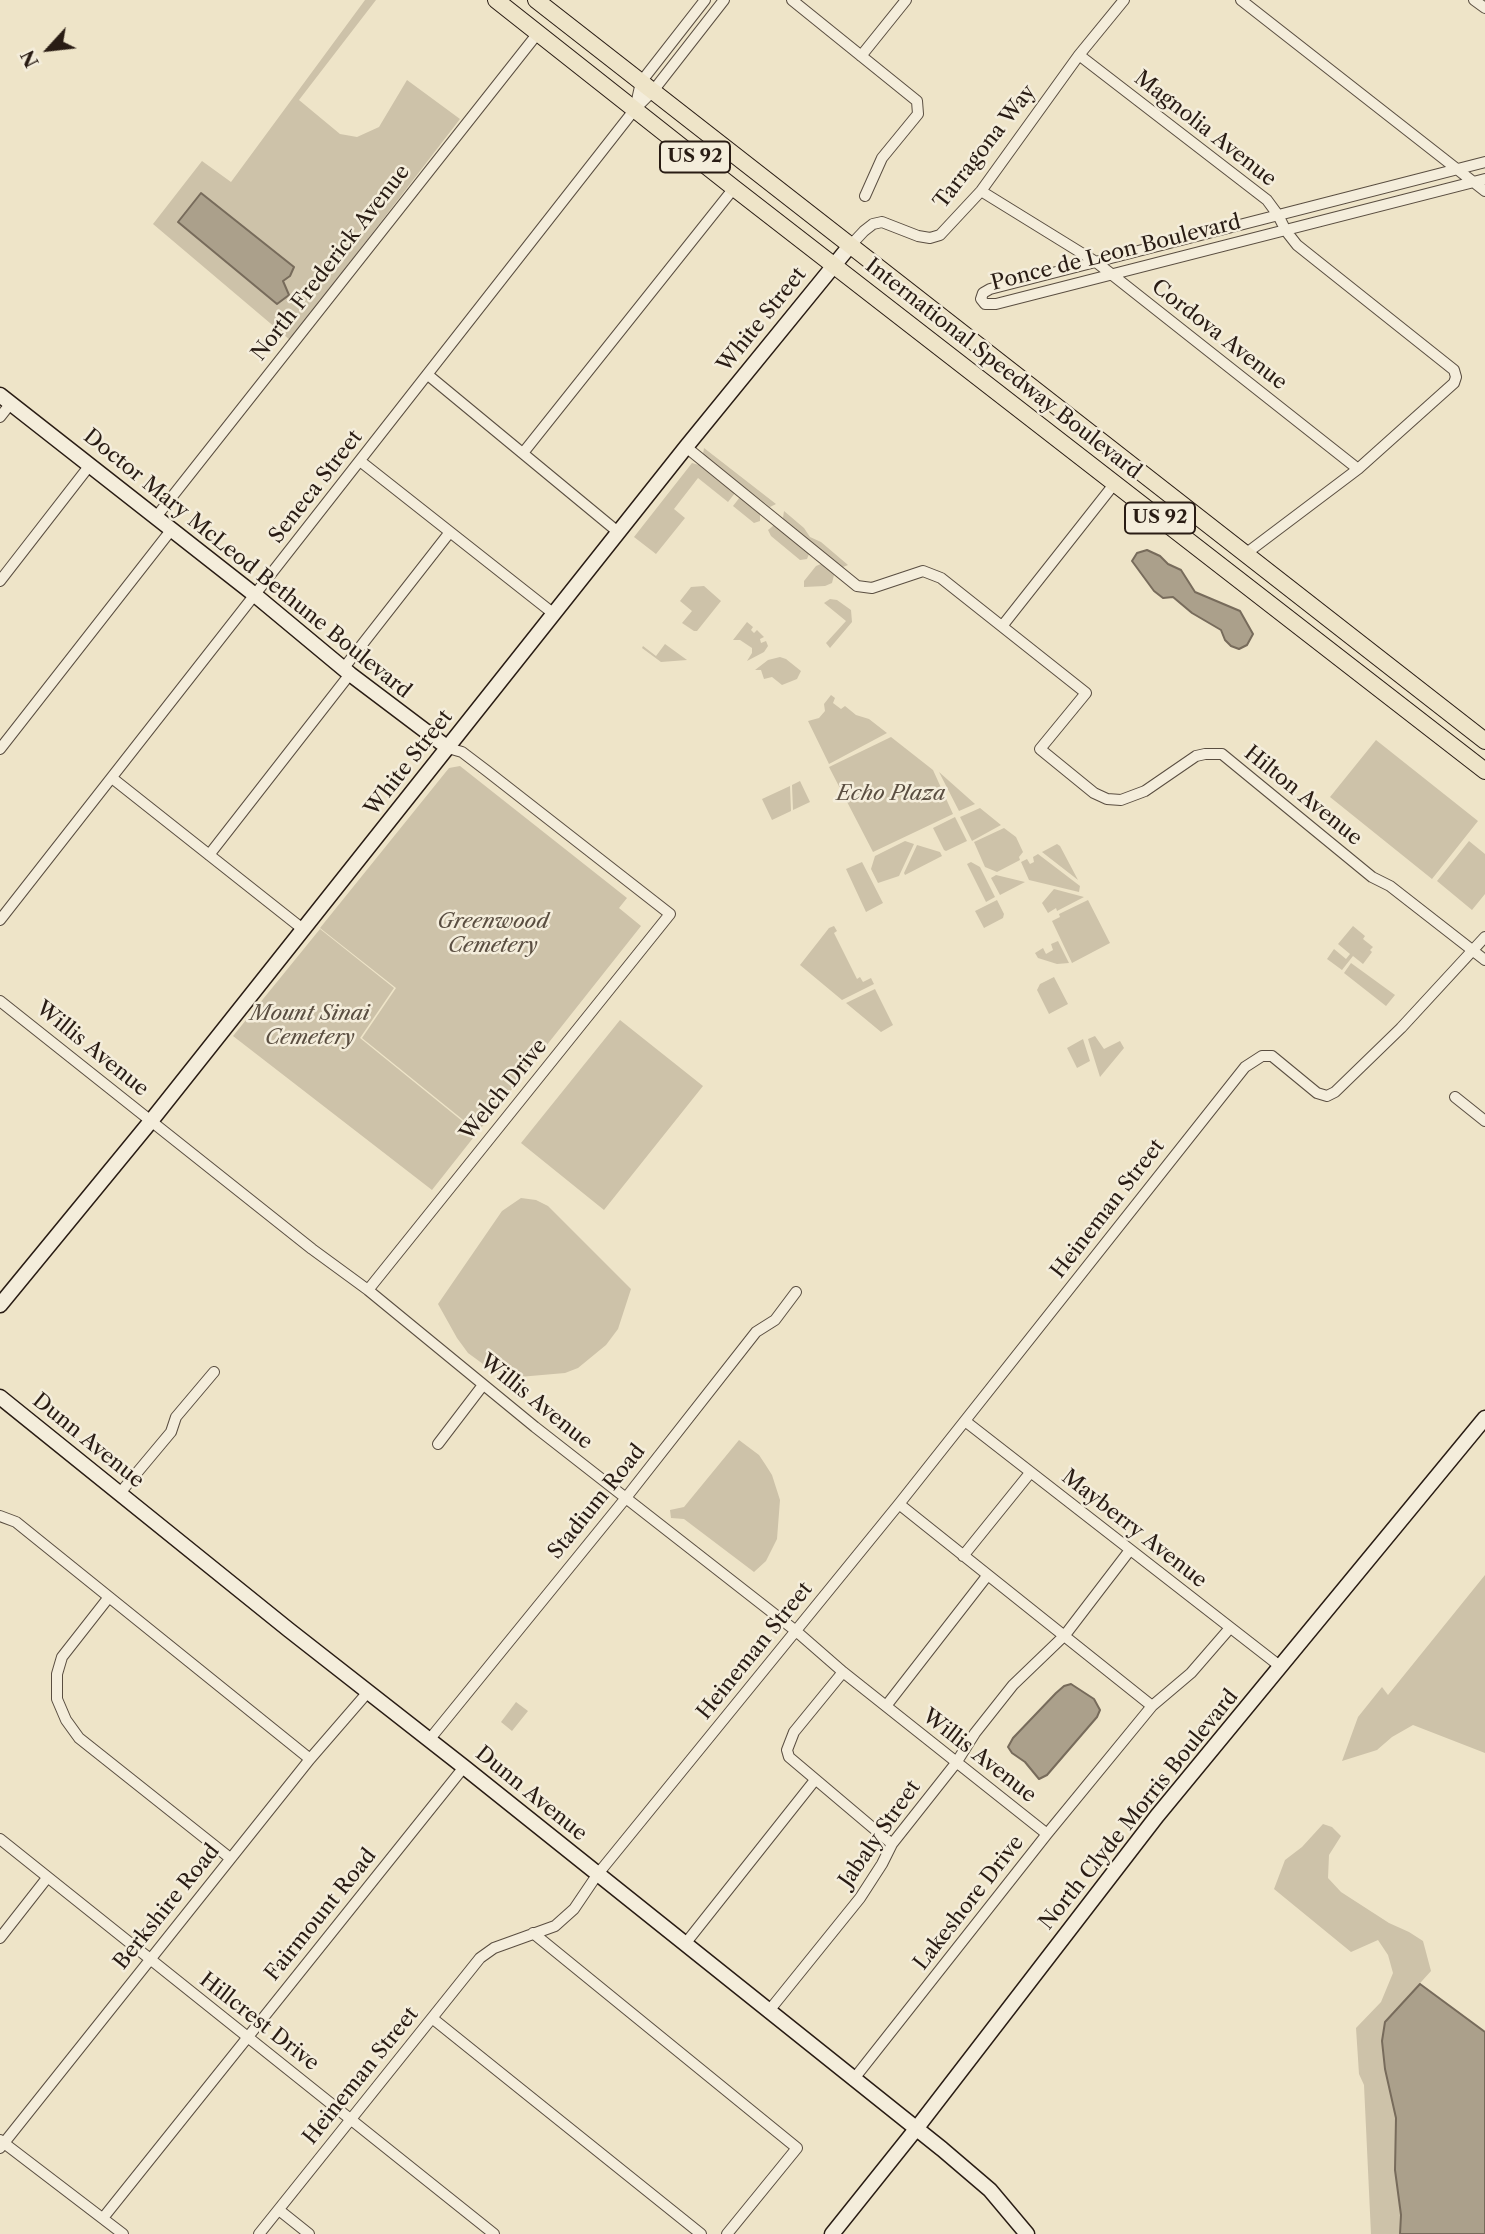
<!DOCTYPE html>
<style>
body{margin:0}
#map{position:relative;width:1485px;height:2234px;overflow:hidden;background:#eee4c8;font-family:"Libre Caslon Text",serif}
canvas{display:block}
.north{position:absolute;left:14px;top:14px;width:70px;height:70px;-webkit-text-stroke:5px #f4eddb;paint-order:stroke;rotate:243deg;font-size:19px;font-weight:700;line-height:28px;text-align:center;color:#291c14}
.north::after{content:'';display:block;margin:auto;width:24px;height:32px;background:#291c14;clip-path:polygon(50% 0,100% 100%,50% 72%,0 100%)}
</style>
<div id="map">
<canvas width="1485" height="2234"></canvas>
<div class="north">N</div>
</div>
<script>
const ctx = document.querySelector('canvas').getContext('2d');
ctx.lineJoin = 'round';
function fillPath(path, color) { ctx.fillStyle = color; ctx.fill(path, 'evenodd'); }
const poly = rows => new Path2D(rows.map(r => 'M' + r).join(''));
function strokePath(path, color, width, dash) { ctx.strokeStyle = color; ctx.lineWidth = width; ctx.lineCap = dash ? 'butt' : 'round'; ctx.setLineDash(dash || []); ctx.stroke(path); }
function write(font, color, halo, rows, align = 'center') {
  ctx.font = font + ' "Libre Caslon Text",serif'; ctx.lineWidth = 5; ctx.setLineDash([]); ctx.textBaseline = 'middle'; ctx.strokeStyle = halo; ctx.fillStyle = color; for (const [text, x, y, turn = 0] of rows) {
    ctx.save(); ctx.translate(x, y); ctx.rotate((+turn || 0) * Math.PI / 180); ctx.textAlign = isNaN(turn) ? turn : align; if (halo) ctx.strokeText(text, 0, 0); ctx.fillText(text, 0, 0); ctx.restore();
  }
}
const green = poly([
 [365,0,376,0,299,100,340,134,357,137,379,127,407,80,460,119,290,340,153,224,202,161,231,182],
 [704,448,776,504,770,507,708,459,703,454],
 [692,463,699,465,735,493,728,502,698,478,674,509,685,518,656,554,634,537],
 [740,497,760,513,760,521,754,523,733,506],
 [784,511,804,528,810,537,821,542,848,565,841,568,783,518],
 [773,526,777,526,809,554,807,559,800,560,771,536,768,530],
 [821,564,834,575,832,583,825,586,804,587,804,581,816,566],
 [704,586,721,601,697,631,694,631,682,623,692,611,680,601,691,587],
 [830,599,837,600,851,610,852,622,830,648,826,643,846,621,824,603],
 [747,622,753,627,751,630,754,633,757,630,764,637,760,639,761,643,766,641,768,646,764,652,747,661,752,653,752,648,740,640,733,640],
 [665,644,687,660,661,662,642,648,643,646,656,656],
 [780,657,786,659,801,671,797,679,782,685,772,677,764,679,761,670,755,670,768,660],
 [831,695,835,698,833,703,841,709,845,706,856,715,869,719,887,733,829,764,808,721,819,718,825,711,824,704],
 [891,737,933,770,953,814,873,852,829,767],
 [1376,740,1478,821,1432,879,1330,797],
 [460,766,627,898,619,908,641,926,478,1132,362,1038,396,988,320,928,449,768],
 [939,772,975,804,959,811],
 [800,781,810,802,793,810,792,785],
 [790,786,791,811,772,820,762,799],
 [980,808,1001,825,972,841,960,817],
 [955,817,967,841,946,851,944,850,933,828],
 [1004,828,1016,837,1023,852,1019,857,1020,860,997,872,985,867,974,842],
 [905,841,914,844,899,876,878,883,871,869,875,856],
 [1469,841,1485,854,1485,894,1472,910,1437,881],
 [1057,844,1060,846,1078,880,1042,852],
 [917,845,940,852,942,856,905,875,904,873],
 [1038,854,1080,886,1079,892,1029,880,1021,862,1027,859,1030,864,1034,862,1033,857],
 [862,862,883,903,866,912,846,869],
 [971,862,980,867,995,897,986,902,967,864],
 [996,875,1025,882,1000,895,991,878],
 [1054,889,1084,897,1057,911,1056,908,1048,913,1042,903],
 [997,900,1004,914,1003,918,984,928,975,911],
 [1088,900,1110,943,1072,963,1052,921,1060,917,1059,914],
 [834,926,837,931,834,933,857,979,860,977,863,982,871,978,874,984,842,1000,800,965,829,928],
 [1353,926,1365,936,1363,939,1373,947,1370,950,1372,952,1363,964,1353,956,1342,970,1327,959,1334,949,1346,959,1350,954,1338,944],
 [320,929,394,988,360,1038,477,1133,432,1190,233,1036],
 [1058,941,1069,963,1057,964,1038,958,1035,953,1043,948,1046,954,1053,950,1051,944],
 [1351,963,1395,995,1386,1006,1344,973],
 [1054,977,1068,1004,1049,1014,1037,990,1040,984],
 [875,989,893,1025,881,1032,846,1003],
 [620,1020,703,1086,604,1210,521,1143],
 [1095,1036,1104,1049,1120,1041,1124,1048,1100,1077,1088,1039],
 [1083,1039,1090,1061,1077,1068,1067,1048],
 [521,1198,536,1200,548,1206,631,1289,618,1329,606,1345,578,1368,565,1373,519,1377,502,1373,483,1364,468,1353,457,1338,438,1304,502,1211],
 [739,1440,759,1455,765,1464,772,1475,780,1500,777,1539,766,1561,754,1572,684,1519,671,1518,670,1510,684,1507],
 [1485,1575,1485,1753,1413,1725,1392,1737,1377,1750,1342,1761,1358,1717,1382,1687,1388,1695],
 [516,1702,528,1711,512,1731,501,1722],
 [1323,1824,1332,1827,1341,1836,1329,1855,1328,1878,1341,1892,1389,1923,1409,1932,1423,1941,1431,1971,1385,2022,1382,2041,1385,2069,1396,2118,1395,2170,1401,2215,1400,2234,1371,2234,1364,2085,1359,2074,1356,2028,1381,2002,1393,1973,1388,1955,1378,1940,1351,1952,1274,1889,1285,1860,1302,1847]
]);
const water = poly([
 [201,193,294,267,290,276,283,281,289,295,277,304,178,222,201,193],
 [1147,550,1160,556,1168,564,1181,570,1195,592,1240,611,1253,634,1247,645,1239,649,1231,646,1225,640,1221,630,1192,613,1173,597,1163,598,1154,591,1132,561,1137,553,1147,550],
 [1071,1684,1094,1699,1100,1710,1097,1717,1047,1775,1039,1779,1025,1762,1012,1753,1008,1747,1013,1738,1056,1693,1064,1686,1071,1684],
 [1420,1984,1485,2032,1485,2234,1400,2234,1401,2215,1395,2170,1396,2118,1385,2069,1382,2041,1385,2022,1420,1984]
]);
const street = poly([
 [792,0,917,101,918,114,882,158,865,196],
 [1241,0,1485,191],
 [1474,0,1485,8],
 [1079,55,1267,200,1278,215,1286,231,1297,245,1454,370,1456,377,1454,383,1358,469,1244,555],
 [861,56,906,0],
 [635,109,641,82,705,0],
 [1485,162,990,289,983,293,981,299,985,304,996,304,1485,179],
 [981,191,1096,262,1358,469],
 [849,247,864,231,873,224,882,222,918,236,930,238,940,235,981,191,1079,55,1124,0],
 [428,375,618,532],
 [0,417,11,403],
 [686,447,857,586,872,588,923,571,941,578,1086,693,1040,749,1094,793,1107,799,1121,800,1145,791,1196,756,1205,754,1222,754,1372,877,1390,886,1485,960],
 [523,453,734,188],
 [360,461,554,614],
 [156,517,538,33],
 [0,581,90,465],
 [1003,625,1115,483],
 [343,669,450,532],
 [0,749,172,529],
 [112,778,304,930],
 [209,855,350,674],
 [0,920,635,109,653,91,724,0],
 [0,1001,312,1249,368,1290,535,1427,796,1631,843,1672,1047,1834],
 [1455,1097,1485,1121],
 [368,1290,670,914,487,771,462,752,448,748],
 [965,1421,1281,1667],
 [438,1444,483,1385],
 [120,1493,171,1432,176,1417,214,1372],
 [899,1504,1152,1706],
 [0,1516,16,1522,310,1759],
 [963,1556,1030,1473],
 [109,1597,62,1657,57,1674,57,1699,66,1720,79,1738,230,1858],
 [843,1672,794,1732,787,1750,789,1757,892,1844],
 [886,1706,987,1576],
 [429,1740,625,1499,756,1332,775,1320,796,1292],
 [0,1839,494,2234],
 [533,1933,797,2148,727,2234],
 [0,1938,47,1878],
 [685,1944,815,1780],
 [768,2012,860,1898,882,1864,892,1844,956,1763,975,1733,1013,1685,1065,1635,1130,1550],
 [432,2018,701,2234],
 [853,2080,1047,1834,1152,1706,1191,1673,1230,1628],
 [0,2140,123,2234],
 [0,2148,310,1759,368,1692],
 [279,2210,309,2234],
 [103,2218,464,1767],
 [259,2234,480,1958,494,1948,555,1926,574,1909,597,1875,899,1504,1245,1067,1262,1056,1272,1056,1317,1093,1327,1096,1335,1092,1401,1028,1485,937]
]);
const secondary = poly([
 [0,395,255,595,350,674,448,748],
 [0,1305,151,1121,686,447,849,247],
 [0,1397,289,1630,464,1767,942,2149,990,2190,1027,2234],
 [832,2234,916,2129,1157,1816,1485,1418]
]);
const primary = poly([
 [496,0,734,188,1485,771],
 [536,0,1485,741]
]);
const shields = [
 [695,157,70],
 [1160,518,70]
];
const shieldNames = [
 ["US 92",695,157],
 ["US 92",1160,518]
];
const streetNames = [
 ["Magnolia Avenue",1205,129,38],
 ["Tarragona Way",985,147,-52],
 ["Ponce de Leon Boulevard",1116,253,-14],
 ["North Frederick Avenue",331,263,-52],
 ["White Street",762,320,-51],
 ["Cordova Avenue",1219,335,38],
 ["International Speedway Boulevard",1003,369,38],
 ["Seneca Street",316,487,-52],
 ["Doctor Mary McLeod Bethune Boulevard",247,564,39],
 ["White Street",409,763,-52],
 ["Hilton Avenue",1303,796,39],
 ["Willis Avenue",92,1049,39],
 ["Welch Drive",504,1090,-51],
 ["Heineman Street",1108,1209,-52],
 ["Willis Avenue",536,1402,39],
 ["Dunn Avenue",88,1441,39],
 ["Stadium Road",597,1502,-51],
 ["Mayberry Avenue",1134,1529,38],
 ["Heineman Street",755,1651,-51],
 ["Willis Avenue",979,1756,38],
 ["Dunn Avenue",531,1794,39],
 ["North Clyde Morris Boulevard",1139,1810,-51],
 ["Jabaly Street",880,1834,-55],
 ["Lakeshore Drive",969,1903,-52],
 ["Berkshire Road",167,1907,-51],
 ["Fairmount Road",321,1915,-51],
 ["Hillcrest Drive",259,2022,38],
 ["Heineman Street",361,2076,-51]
];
const parkNames = [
 ["Echo Plaza",891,794],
 ["Greenwood",493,922],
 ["Cemetery",493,946],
 ["Mount Sinai",310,1014],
 ["Cemetery",310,1038]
];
fillPath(green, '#cdc2a9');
fillPath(water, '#aba08b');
strokePath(water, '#776b5b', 2);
strokePath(street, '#5a4e41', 12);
strokePath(secondary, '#291c14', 17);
strokePath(primary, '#291c14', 18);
strokePath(street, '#f4eddb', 10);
strokePath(secondary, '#f4eddb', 14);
strokePath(primary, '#eee4c8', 16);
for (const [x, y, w] of shields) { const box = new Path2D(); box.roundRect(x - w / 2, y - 15.5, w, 31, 5); ctx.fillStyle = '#f4eddb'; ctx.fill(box); strokePath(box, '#291c14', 2); }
write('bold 19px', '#291c14', null, shieldNames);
write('21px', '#291c14', '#f4eddb', streetNames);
write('italic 21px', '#5a4e41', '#f4eddb', parkNames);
</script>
